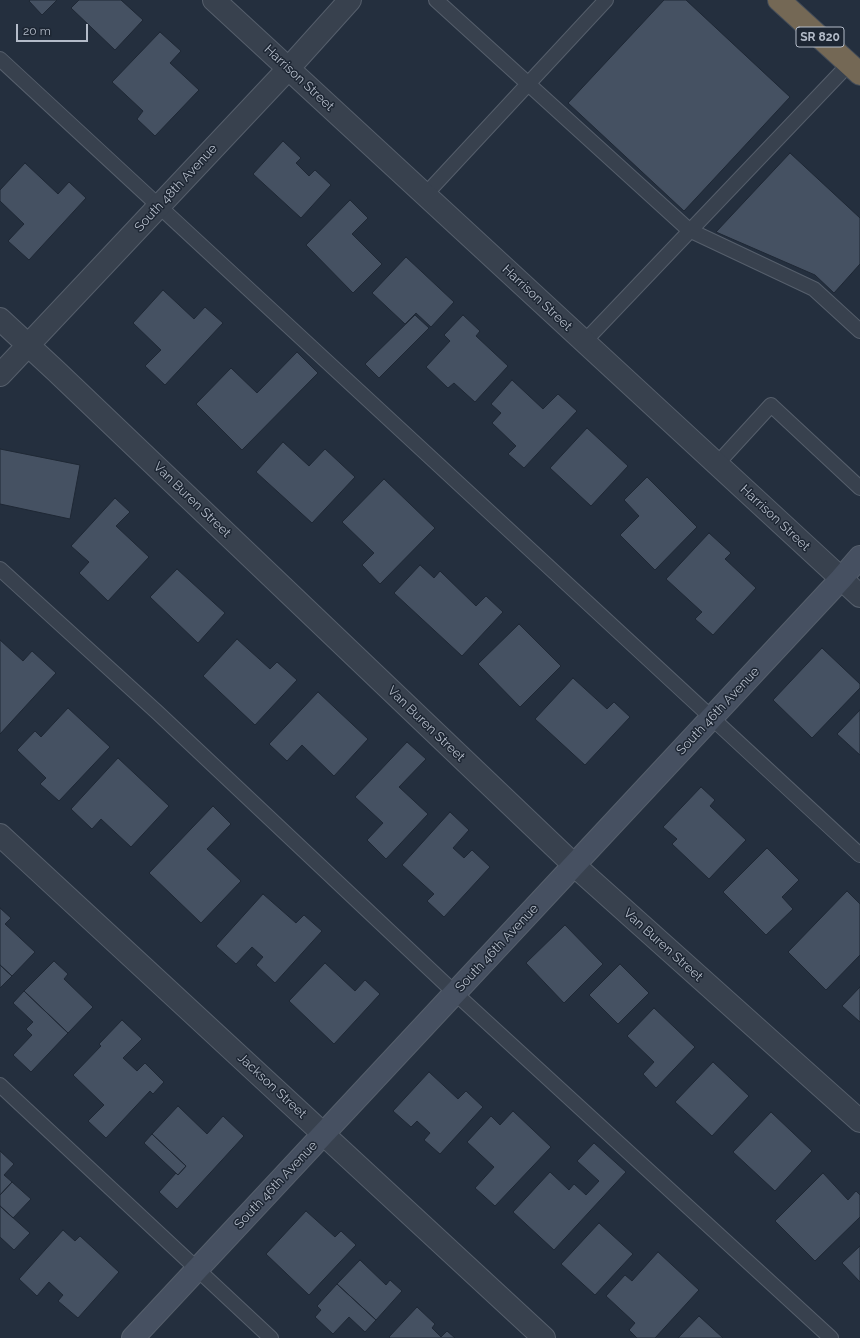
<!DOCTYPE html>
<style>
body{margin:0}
#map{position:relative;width:860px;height:1338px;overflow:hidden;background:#242f3e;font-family:Raleway,sans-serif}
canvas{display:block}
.scale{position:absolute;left:16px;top:24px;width:72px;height:18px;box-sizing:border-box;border:2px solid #b4bcc9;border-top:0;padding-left:5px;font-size:12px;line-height:14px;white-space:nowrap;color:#b4bcc9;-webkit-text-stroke:3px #1d2633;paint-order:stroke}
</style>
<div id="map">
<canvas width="860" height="1338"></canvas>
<div class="scale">20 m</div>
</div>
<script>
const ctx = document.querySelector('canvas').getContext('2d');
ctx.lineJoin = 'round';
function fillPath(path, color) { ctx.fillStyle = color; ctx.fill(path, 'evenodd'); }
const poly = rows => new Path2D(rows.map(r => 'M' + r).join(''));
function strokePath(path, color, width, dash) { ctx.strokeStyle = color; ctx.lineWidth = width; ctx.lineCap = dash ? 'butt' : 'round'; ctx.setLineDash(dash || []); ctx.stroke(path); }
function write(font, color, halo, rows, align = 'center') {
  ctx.font = font + ' Raleway,sans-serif'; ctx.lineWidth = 3; ctx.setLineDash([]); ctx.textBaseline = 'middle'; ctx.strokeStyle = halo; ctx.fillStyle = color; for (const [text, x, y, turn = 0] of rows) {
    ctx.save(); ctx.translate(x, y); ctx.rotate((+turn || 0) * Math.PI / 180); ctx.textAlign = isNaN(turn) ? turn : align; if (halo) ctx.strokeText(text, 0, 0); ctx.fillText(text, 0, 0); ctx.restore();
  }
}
const building = poly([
 [30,0,57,0,42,15,29,1,30,0],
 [79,0,121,0,143,20,115,50,71,8,79,0],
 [664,0,686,0,790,97,684,211,568,103,664,0],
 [160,32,181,51,170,63,199,90,155,136,137,119,143,111,112,82,160,32],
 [283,141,301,158,296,163,309,176,315,170,331,185,301,218,253,174,283,141],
 [790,153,860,218,860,264,834,293,815,275,716,232,790,153],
 [25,163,58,194,69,182,86,198,29,260,8,241,24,224,0,201,0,190,25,163],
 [350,200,368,218,352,234,382,264,353,293,306,245,350,200],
 [406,257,454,302,431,327,416,313,405,324,372,293,406,257],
 [163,290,194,319,205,307,223,323,165,385,145,366,161,350,133,323,163,290],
 [415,315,429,328,379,378,365,364,415,315],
 [463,315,480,331,476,336,508,366,475,402,454,383,448,388,426,367,450,341,444,335,463,315],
 [297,352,318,373,242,450,196,404,231,368,257,393,297,352],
 [512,380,543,409,558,394,577,411,524,468,508,454,516,446,492,423,501,413,491,404,512,380],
 [587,428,628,466,591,506,550,468,587,428],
 [283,442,309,466,325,449,355,477,312,523,256,472,283,442],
 [0,449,80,465,70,519,0,504,0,449],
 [647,477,697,527,655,570,620,535,639,516,624,500,647,477],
 [384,479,435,528,380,584,362,565,374,553,342,522,384,479],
 [115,498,130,512,116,526,149,557,108,601,79,573,89,562,71,546,115,498],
 [709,533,731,553,725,559,756,588,713,635,695,619,702,612,666,579,709,533],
 [420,565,434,578,440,571,476,606,486,596,503,612,462,656,394,593,420,565],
 [177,569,225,613,198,643,150,597,177,569],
 [519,624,561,666,520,707,478,664,519,624],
 [237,639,270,669,277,662,297,680,255,725,203,676,237,639],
 [0,640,23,661,32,651,56,673,0,734,0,640],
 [822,648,860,684,860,688,812,738,773,700,822,648],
 [573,678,607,709,614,702,630,717,585,765,535,719,573,678],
 [318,692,368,739,334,776,302,745,287,761,269,744,318,692],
 [68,708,110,747,59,801,40,784,46,778,17,750,35,731,41,737,68,708],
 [860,710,860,755,837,734,860,710],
 [407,742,426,759,399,787,428,814,386,859,367,840,383,823,355,797,407,742],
 [118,758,169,806,131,847,101,819,92,829,71,809,118,758],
 [701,787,715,800,710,806,746,840,709,879,672,844,677,839,663,827,701,787],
 [213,806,231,824,207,849,241,881,201,923,149,873,213,806],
 [450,812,469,830,453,848,464,858,472,850,490,867,444,917,427,901,434,894,402,865,450,812],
 [767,848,799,880,782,897,793,909,766,935,723,892,767,848],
 [847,891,860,904,860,955,826,990,788,952,847,891],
 [263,894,296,923,304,915,322,931,275,983,256,965,263,957,252,947,236,964,216,946,263,894],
 [0,908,11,918,5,924,35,952,12,976,0,965,0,908],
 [565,925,603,964,564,1003,526,963,565,925],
 [54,961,68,974,64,979,93,1007,68,1033,24,991,54,961],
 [325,963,355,991,365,980,380,994,334,1044,289,1001,325,963],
 [620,964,649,993,618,1024,589,995,620,964],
 [0,965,12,976,0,988,0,965],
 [860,987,860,1022,842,1006,860,987],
 [24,991,68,1033,31,1072,13,1055,32,1035,26,1029,33,1022,13,1003,24,991],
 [654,1008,695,1047,656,1088,643,1074,654,1062,627,1036,654,1008],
 [122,1020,142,1039,123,1058,137,1071,145,1063,164,1082,153,1094,150,1091,106,1138,88,1121,104,1105,73,1075,101,1046,99,1044,122,1020],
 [713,1062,749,1096,712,1136,675,1102,713,1062],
 [429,1072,458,1099,466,1091,483,1107,440,1154,424,1140,430,1133,417,1121,411,1127,393,1111,429,1072],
 [178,1106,207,1134,223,1116,244,1136,177,1209,159,1192,176,1173,178,1175,186,1166,152,1134,178,1106],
 [513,1111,551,1147,495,1206,475,1188,494,1167,467,1142,491,1116,500,1125,513,1111],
 [771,1112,812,1151,775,1191,733,1152,771,1112],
 [152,1134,186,1166,178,1175,144,1143,152,1134],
 [594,1143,626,1172,554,1250,513,1212,550,1172,569,1190,574,1184,586,1195,599,1181,577,1161,594,1143],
 [0,1151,14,1164,4,1175,12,1182,0,1195,0,1151],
 [823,1173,848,1200,856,1191,860,1195,860,1217,815,1261,775,1221,823,1173],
 [12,1182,31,1199,13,1218,0,1206,0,1195,12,1182],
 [0,1206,30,1233,14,1250,0,1237,0,1206],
 [306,1211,335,1237,341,1231,356,1245,309,1295,266,1254,306,1211],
 [599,1223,633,1254,595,1295,561,1264,599,1223],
 [63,1230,75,1241,80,1236,119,1272,78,1318,58,1301,63,1295,49,1282,37,1296,19,1279,63,1230],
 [860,1246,860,1282,842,1263,860,1246],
 [658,1252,699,1290,655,1338,637,1338,629,1330,635,1323,606,1296,625,1275,632,1281,658,1252],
 [360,1260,386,1285,390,1280,402,1291,376,1320,337,1284,360,1260],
 [337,1284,376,1320,365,1332,349,1317,333,1334,315,1317,321,1310,317,1306,337,1284],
 [417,1307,435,1324,432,1328,441,1337,447,1331,455,1338,390,1338,389,1337,417,1307],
 [699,1316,723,1338,678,1338,699,1316]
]);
const lane = poly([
 [436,0,689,230,814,289,860,331],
 [0,59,860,855],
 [425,195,606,0],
 [584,342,849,64],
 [717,464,771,405,860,488],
 [0,569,158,713,455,993,831,1338],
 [0,1085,271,1338]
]);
const street = poly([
 [214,0,860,596],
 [0,319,56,371,574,865,860,1121],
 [0,375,288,69,350,0],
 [0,835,544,1338]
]);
const secondary = poly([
 [133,1338,841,579,860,557]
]);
const highway = poly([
 [779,0,860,74]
]);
const shields = [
 [820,37,48]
];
const shieldNames = [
 ["SR 820",820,37]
];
const streetNames = [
 ["Harrison Street",299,78,43],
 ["South 48th Avenue",176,188,-47],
 ["Harrison Street",537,298,43],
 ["Van Buren Street",192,500,44],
 ["Harrison Street",775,518,43],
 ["South 46th Avenue",718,711,-47],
 ["Van Buren Street",426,724,44],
 ["Van Buren Street",663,945,42],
 ["South 46th Avenue",497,948,-47],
 ["Jackson Street",272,1086,43],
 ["South 46th Avenue",276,1185,-47]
];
fillPath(building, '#455162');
strokePath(building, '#1f2835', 1);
strokePath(lane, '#565f6c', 16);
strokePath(street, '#565f6c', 24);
strokePath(secondary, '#565f6c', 24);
strokePath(highway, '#434c59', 24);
strokePath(lane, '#38414e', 14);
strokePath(street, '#38414e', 22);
strokePath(secondary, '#465061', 22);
strokePath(highway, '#746855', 22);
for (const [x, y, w] of shields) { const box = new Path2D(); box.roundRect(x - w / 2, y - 10, w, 20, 3); ctx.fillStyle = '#1d2633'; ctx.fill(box); strokePath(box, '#b4bcc9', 1); }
write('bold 12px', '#b4bcc9', null, shieldNames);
write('13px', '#b4bcc9', '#1d2633', streetNames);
</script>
